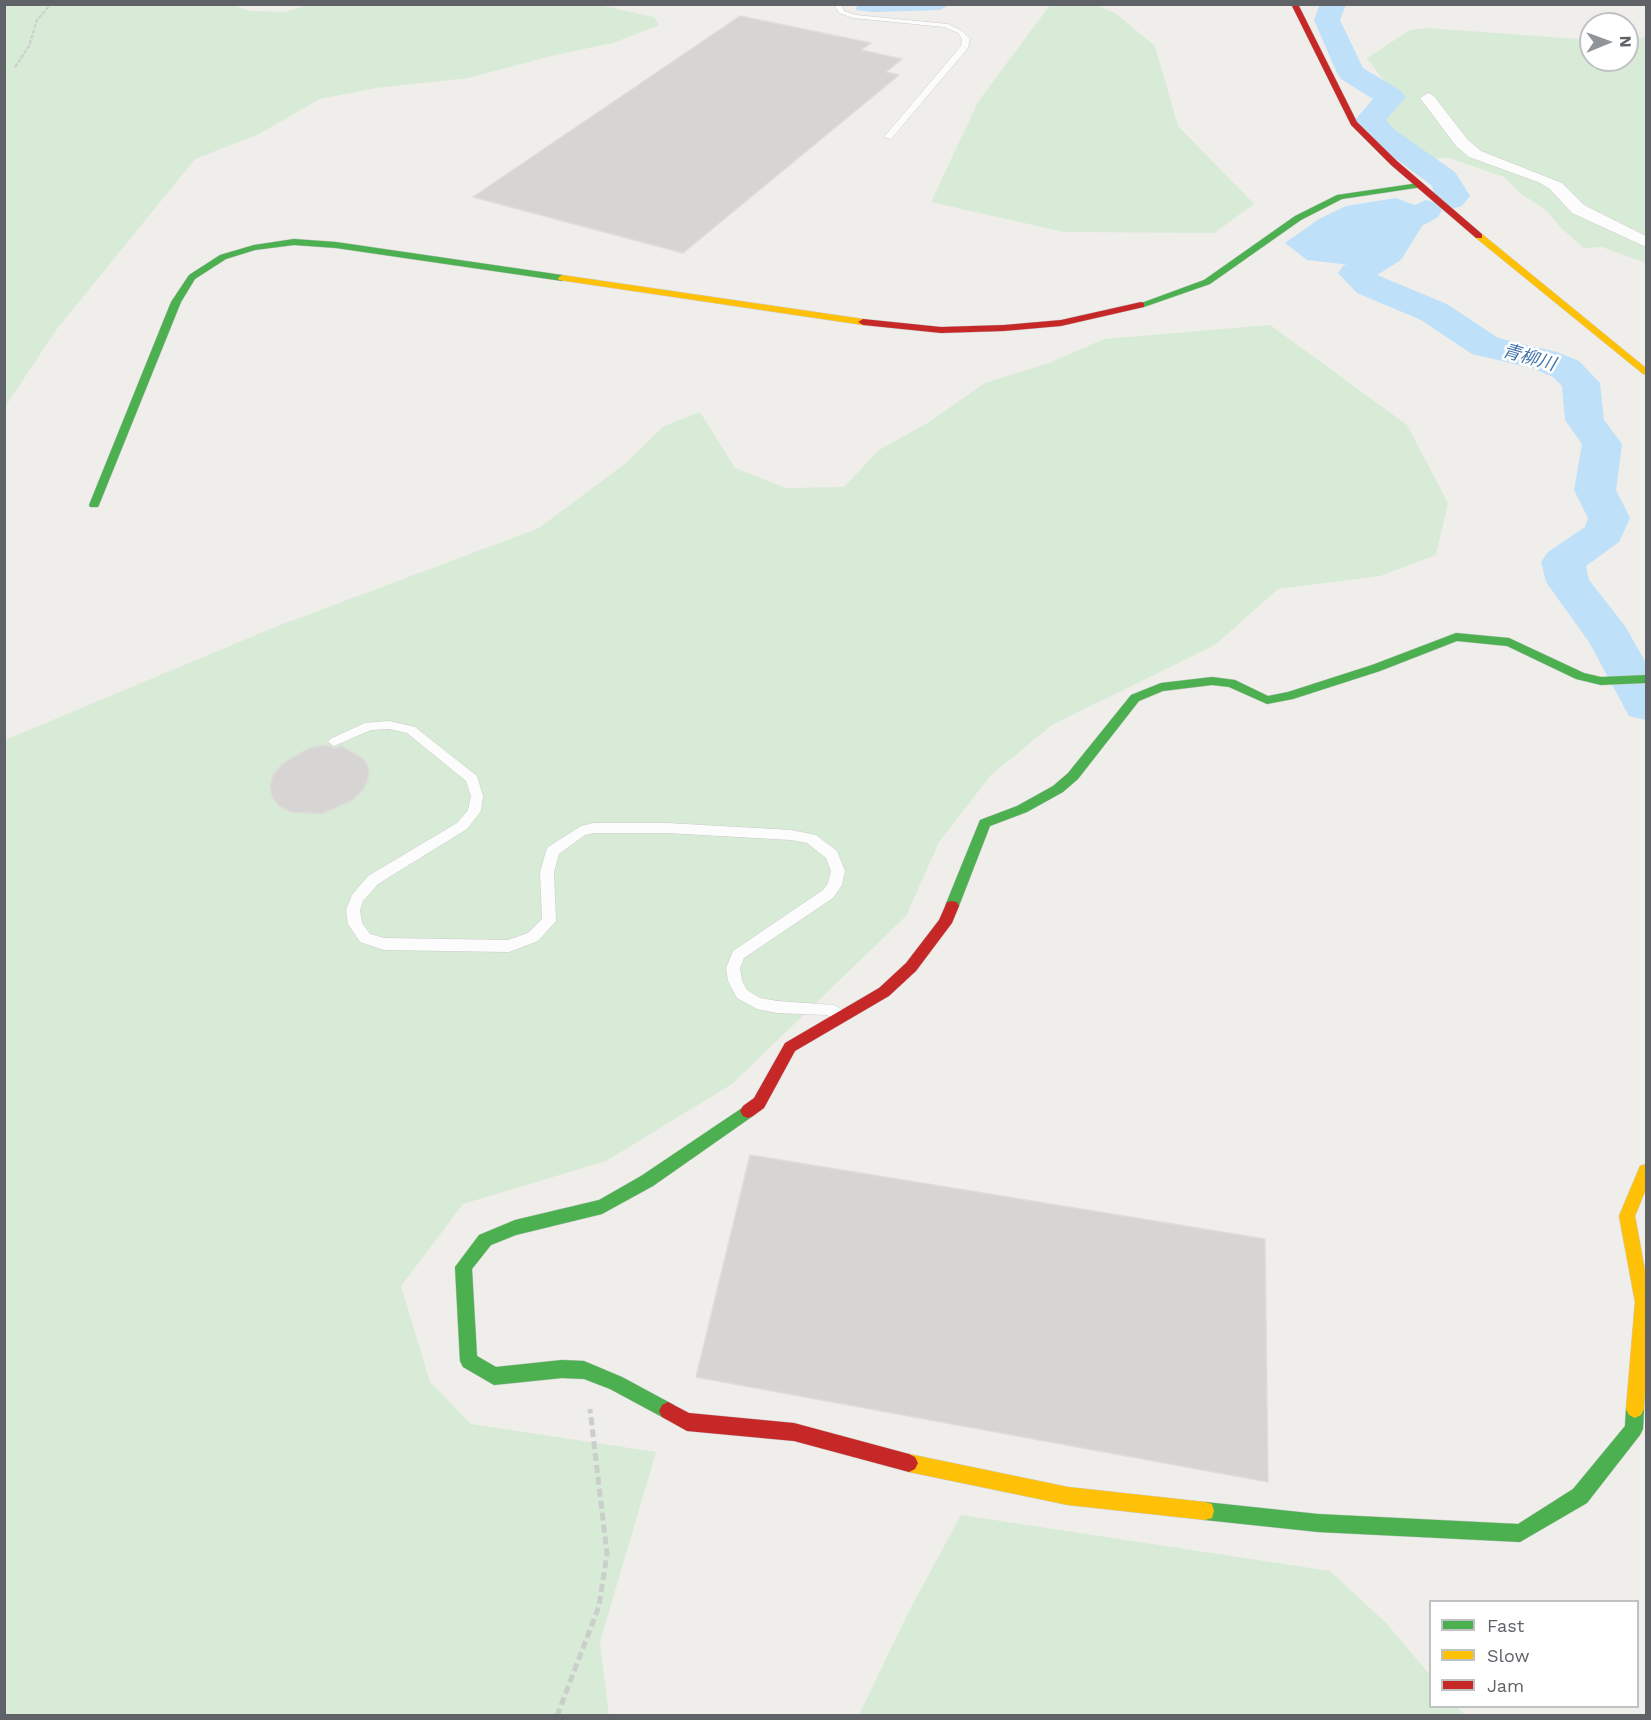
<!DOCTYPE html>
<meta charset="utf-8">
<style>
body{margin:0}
#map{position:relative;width:1651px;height:1720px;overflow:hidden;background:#efeeea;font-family:"Work Sans",sans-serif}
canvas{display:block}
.frame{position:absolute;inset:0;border:6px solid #5f6368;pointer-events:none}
.legend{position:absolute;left:1429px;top:1600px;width:210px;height:108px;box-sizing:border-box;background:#fff;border:2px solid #bfc1c3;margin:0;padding:8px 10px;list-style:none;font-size:18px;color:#5f6368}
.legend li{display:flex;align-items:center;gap:12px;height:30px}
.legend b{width:30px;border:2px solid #bfc1c3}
.north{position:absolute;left:1579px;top:12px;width:60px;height:60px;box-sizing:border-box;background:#fff;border:2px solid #bfc1c3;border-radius:50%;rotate:89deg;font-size:16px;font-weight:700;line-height:24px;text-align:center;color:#5f6368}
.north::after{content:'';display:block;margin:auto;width:21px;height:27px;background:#919496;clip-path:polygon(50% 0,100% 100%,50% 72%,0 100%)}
</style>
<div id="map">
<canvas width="1651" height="1720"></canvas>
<div class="frame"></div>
<ul class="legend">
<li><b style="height:8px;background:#4caf50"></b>Fast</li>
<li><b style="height:8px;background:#ffc107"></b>Slow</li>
<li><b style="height:8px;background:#c62828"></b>Jam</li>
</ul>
<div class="north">N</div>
</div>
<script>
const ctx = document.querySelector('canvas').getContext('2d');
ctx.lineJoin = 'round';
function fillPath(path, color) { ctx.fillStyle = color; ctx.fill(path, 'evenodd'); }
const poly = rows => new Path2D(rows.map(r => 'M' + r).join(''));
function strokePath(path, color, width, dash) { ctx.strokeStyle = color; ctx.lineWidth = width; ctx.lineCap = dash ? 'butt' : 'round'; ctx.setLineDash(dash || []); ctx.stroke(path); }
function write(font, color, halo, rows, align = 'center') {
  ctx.font = font + ' "Work Sans","Noto Sans JP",sans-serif'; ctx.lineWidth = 5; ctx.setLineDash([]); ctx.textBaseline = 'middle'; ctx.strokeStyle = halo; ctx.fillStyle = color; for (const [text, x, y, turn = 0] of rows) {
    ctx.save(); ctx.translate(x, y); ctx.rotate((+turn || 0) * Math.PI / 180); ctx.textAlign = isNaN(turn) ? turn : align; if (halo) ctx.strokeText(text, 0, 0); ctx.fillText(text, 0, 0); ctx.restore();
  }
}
const green = poly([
 [229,4,250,11,284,12,313,4,594,4,654,17,659,25,613,43,555,55,468,78,376,88,320,99,259,134,195,159,56,330,5,407,5,5],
 [1096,5,1115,13,1155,46,1178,126,1254,204,1214,233,1064,232,931,202,978,102,1050,5],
 [1428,28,1591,40,1591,60,1627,60,1627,41,1646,37,1646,263,1602,247,1584,248,1562,229,1546,210,1520,193,1504,177,1449,158,1429,158,1400,148,1381,130,1375,122,1390,109,1392,92,1367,58,1410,30],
 [1270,325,1407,425,1448,503,1436,555,1380,576,1278,589,1215,645,1052,725,991,775,939,842,906,916,732,1084,606,1161,463,1204,401,1286,430,1382,471,1424,656,1452,600,1642,609,1715,5,1716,5,740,275,627,539,528,626,463,664,426,700,412,735,468,786,488,844,487,879,450,926,424,985,383,1049,363,1104,339],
 [961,1515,1330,1571,1387,1624,1430,1675,1430,1706,1457,1707,1465,1715,859,1715,908,1613]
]);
const water = poly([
 [857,5,857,4,950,5,939,10,874,12,856,10],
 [1396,198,1417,206,1398,218,1375,252,1351,265,1307,260,1285,243,1319,219,1346,206]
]);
const river = poly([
 [1320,4,1346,4,1340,20,1363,68,1401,91,1406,97,1386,120,1395,130,1455,172,1470,196,1462,206,1451,209,1440,206,1431,185,1373,142,1359,126,1355,120,1373,99,1341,79,1337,73,1314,20,1320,4],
 [1426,200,1438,203,1442,210,1438,217,1422,226,1401,260,1377,275,1447,304,1498,338,1557,352,1579,361,1600,383,1604,420,1622,444,1616,490,1630,518,1619,542,1586,566,1589,580,1625,626,1646,663,1646,720,1629,716,1589,642,1546,582,1541,562,1548,552,1585,527,1588,518,1574,490,1582,444,1565,420,1562,386,1553,377,1532,368,1472,354,1421,320,1357,293,1338,273,1343,266,1376,246,1397,213,1426,200]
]);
const building = poly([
 [740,16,871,43,861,50,902,59,886,72,899,75,683,253,473,197,740,16],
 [326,745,335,748,342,746,364,759,369,769,368,780,362,791,351,801,321,814,291,812,279,806,272,797,270,786,273,775,282,764,309,748,326,745],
 [750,1155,1265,1239,1268,1482,696,1377,750,1155]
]);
const pathFar1 = poly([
 [15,67,29,46,37,20,51,4]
]);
const path = poly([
 [557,1716,599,1606,607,1554,590,1409]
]);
const lane = poly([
 [834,4,841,4,844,11,856,15,948,24,962,31,970,39,968,48,891,139,884,137,961,46,962,39,958,33,944,27,853,18,839,13,834,4],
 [389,721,415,727,477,776,483,796,481,811,467,829,378,884,363,901,360,910,362,923,370,934,384,938,508,940,528,933,542,919,540,872,546,851,548,847,581,826,594,823,667,823,791,830,816,835,837,851,845,871,842,885,833,898,744,958,740,968,742,981,747,990,760,998,777,1001,834,1005,844,1011,846,1015,844,1019,839,1021,827,1015,777,1013,757,1009,737,998,728,981,726,968,733,951,823,890,828,883,831,871,826,858,807,843,791,840,667,833,594,833,585,835,559,854,554,872,556,921,538,941,509,952,384,950,360,942,348,924,346,910,352,895,368,876,457,823,468,810,471,796,466,781,407,733,389,729,371,730,334,746,328,742,330,739,365,723,389,721]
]);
const street = poly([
 [1428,93,1433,95,1468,140,1481,151,1562,183,1584,205,1646,236,1646,247,1572,213,1550,189,1538,182,1469,157,1456,146,1420,98,1428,93]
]);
const fast = poly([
 [1419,183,1422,183,1422,187,1342,199,1301,220,1210,284,1144,307,1136,305,1204,280,1295,216,1337,195,1419,183],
 [294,239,336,242,562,275,566,278,562,281,336,248,294,245,255,250,226,259,195,279,181,302,99,505,98,507,90,507,89,505,171,302,189,275,220,255,254,245,294,239],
 [1456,633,1509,638,1584,673,1601,677,1646,675,1646,683,1601,685,1576,679,1507,646,1457,641,1380,671,1293,699,1267,704,1229,687,1212,685,1163,691,1139,701,1078,779,1063,792,1027,812,990,826,959,906,957,910,947,910,945,906,980,820,1017,806,1053,786,1068,773,1131,695,1161,683,1212,677,1235,680,1268,696,1288,692,1372,665,1456,633],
 [748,1104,753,1106,756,1111,753,1116,653,1186,602,1214,516,1235,491,1245,472,1269,477,1356,496,1367,562,1360,584,1361,622,1377,674,1405,677,1411,674,1417,668,1420,662,1417,610,1389,584,1379,562,1378,494,1385,463,1367,460,1361,455,1267,479,1235,515,1220,599,1200,641,1176,748,1104],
 [1635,1400,1641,1403,1644,1409,1643,1429,1640,1435,1587,1503,1520,1542,1318,1532,1205,1520,1198,1518,1196,1511,1198,1504,1205,1502,1318,1514,1518,1524,1573,1489,1625,1426,1626,1409,1629,1403,1635,1400]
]);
const slow = poly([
 [1476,234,1482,234,1646,368,1646,375,1643,374,1476,238,1476,234],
 [562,275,863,319,868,322,863,325,559,280,558,278,562,275],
 [1646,1164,1646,1189,1635,1216,1646,1276,1646,1372,1644,1409,1641,1415,1635,1418,1629,1415,1626,1409,1635,1302,1619,1216,1640,1166,1646,1164],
 [909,1454,1068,1487,1205,1502,1212,1504,1214,1511,1212,1518,1205,1520,1068,1505,909,1472,903,1469,900,1463,903,1457,909,1454]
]);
const jam = poly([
 [1291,4,1298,4,1357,122,1397,161,1482,234,1482,238,1476,238,1391,165,1351,125,1291,4],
 [1141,302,1144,303,1144,307,1061,326,1004,331,941,333,863,325,858,322,863,319,941,327,1004,325,1061,320,1141,302],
 [952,901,957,902,959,906,952,923,916,971,889,996,795,1051,764,1108,753,1116,748,1118,743,1116,740,1111,743,1106,754,1098,785,1043,879,988,906,963,939,920,947,902,952,901],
 [668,1402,689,1413,794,1423,909,1454,915,1457,918,1463,915,1469,909,1472,794,1441,687,1431,662,1417,659,1411,662,1405,668,1402]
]);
const farWaternames = [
 ["青柳川",1529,358,16]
];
fillPath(green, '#d8ebd6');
fillPath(water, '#bfe0f9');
fillPath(river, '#bfe0f9');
fillPath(building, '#d6d5d3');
strokePath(building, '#deddd9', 1.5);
strokePath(lane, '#cbcccc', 1);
strokePath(street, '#cbcccc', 1);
strokePath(fast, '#cacacb', 1);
strokePath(slow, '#cacacb', 1);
strokePath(jam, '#cacacb', 1);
strokePath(pathFar1, '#cacfcc', 2, [4, 1.5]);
strokePath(path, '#cacfcc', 5, [8, 4]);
fillPath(lane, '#fdfcfc');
fillPath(street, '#fdfcfc');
fillPath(fast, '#4caf50');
fillPath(slow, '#ffc107');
fillPath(jam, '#c62828');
write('italic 18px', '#4174aa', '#fff', farWaternames);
</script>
